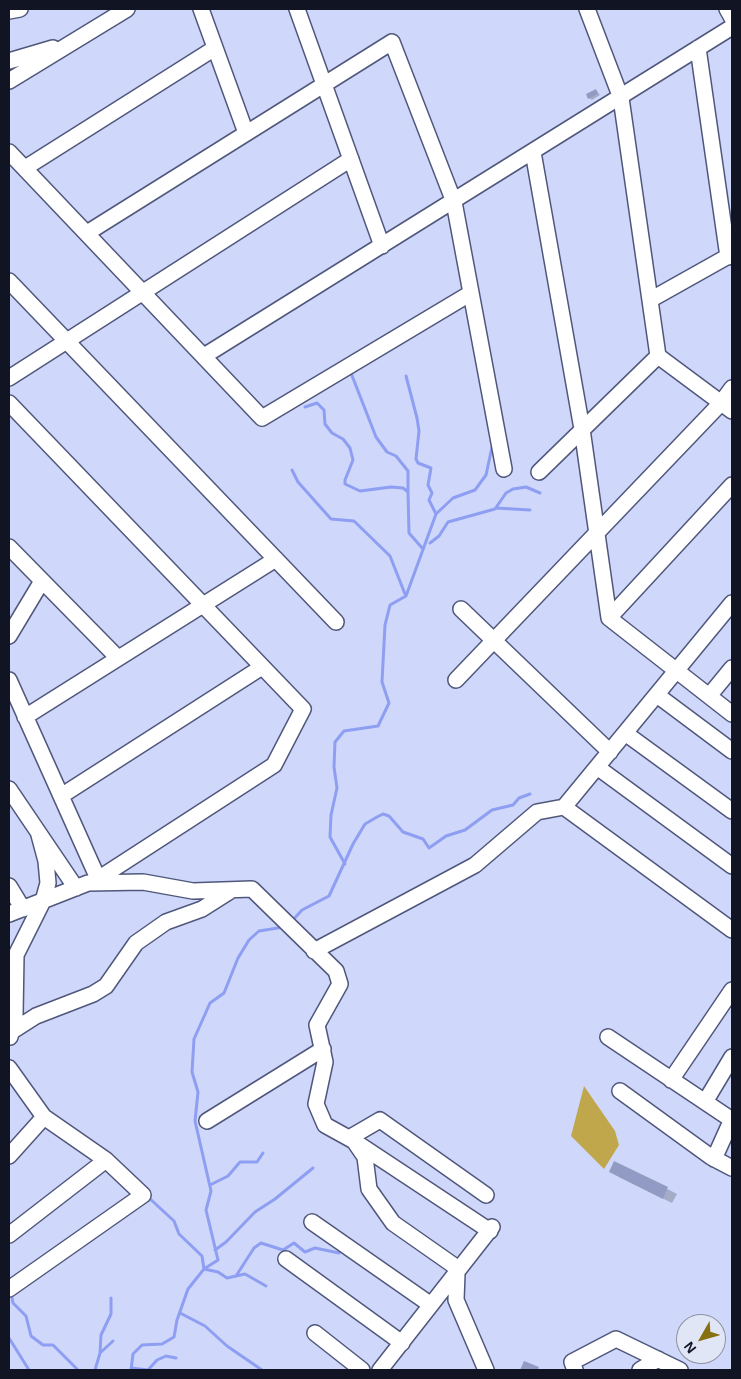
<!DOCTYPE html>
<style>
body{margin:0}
#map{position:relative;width:741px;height:1379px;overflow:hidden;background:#cfd8fa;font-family:Helvetica,sans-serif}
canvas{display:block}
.frame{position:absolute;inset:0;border:10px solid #111423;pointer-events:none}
.north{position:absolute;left:676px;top:1314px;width:50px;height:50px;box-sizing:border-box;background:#e1e6f7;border:1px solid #8e92a2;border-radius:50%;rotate:232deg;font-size:14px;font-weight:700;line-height:20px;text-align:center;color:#111423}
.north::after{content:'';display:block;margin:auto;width:18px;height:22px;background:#86700f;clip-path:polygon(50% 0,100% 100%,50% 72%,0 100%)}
</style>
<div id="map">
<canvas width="741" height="1379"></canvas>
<div class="frame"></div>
<div class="north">N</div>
</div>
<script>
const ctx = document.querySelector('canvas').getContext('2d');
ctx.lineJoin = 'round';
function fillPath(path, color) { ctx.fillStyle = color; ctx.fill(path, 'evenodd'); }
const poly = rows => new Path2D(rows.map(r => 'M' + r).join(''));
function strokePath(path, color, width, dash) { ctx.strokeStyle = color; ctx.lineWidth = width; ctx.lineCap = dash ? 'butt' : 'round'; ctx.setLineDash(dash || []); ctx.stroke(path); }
const green = poly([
 [584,1086,615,1131,619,1145,604,1169,571,1136]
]);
const shadow = poly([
 [596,90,600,95,592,100,589,98],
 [615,1162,677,1194,672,1203,619,1177]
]);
const stream = poly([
 [351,373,376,437,387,452,396,456,408,471,408,492],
 [305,407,317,403,324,410,325,424,332,433,343,439,350,448,353,460,345,480,345,484,360,491,391,487,403,488,408,492,409,533,423,549],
 [292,470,298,482,331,519,354,521,390,556,405,594],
 [496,508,530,510],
 [436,514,453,498,475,490,486,475,492,447],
 [430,543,439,536,448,522,495,509,506,493,513,489,526,487,540,493],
 [345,864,330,837,331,815,337,788,334,767,335,742,344,731,378,726,389,703,382,682,385,625,390,605,406,596,436,514,429,500,432,493,428,485,431,468,418,463,416,459,419,431,417,418,406,376],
 [292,921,302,910,329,896,353,844,365,824,377,817,383,814,389,816,403,832,423,839,429,848,446,836,465,830,492,810,513,805,519,798,530,794],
 [210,1185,228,1176,240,1162,257,1162,263,1153],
 [148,1197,174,1221,179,1234,202,1256,204,1269,218,1272,227,1278,245,1274,266,1286],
 [215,1250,226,1242,255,1212,275,1199,313,1168],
 [236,1276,254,1248,261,1243,283,1250,294,1243,305,1252,315,1248,339,1253],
 [11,1292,13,1303,26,1316,31,1336,43,1345,53,1345,78,1370],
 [180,1313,205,1326,227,1346,262,1370],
 [9,1338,29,1370],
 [100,1353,101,1335,111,1314,111,1298],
 [131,1368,148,1370,157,1360,166,1356,176,1358],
 [95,1370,100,1353,113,1341],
 [131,1370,133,1354,142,1345,162,1344,174,1337,177,1320,188,1289,204,1269,218,1260,206,1210,211,1191,195,1121,198,1092,192,1072,194,1039,210,1003,224,993,238,958,249,940,259,931,284,927]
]);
const building = poly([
 [596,89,598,94,588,99,586,94],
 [614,1161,668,1187,663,1199,609,1172],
 [524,1361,539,1367,538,1370,520,1370]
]);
const minor = poly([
 [201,9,246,133],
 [297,9,382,246],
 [587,9,621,98,658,356,732,411],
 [727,9,732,18],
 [9,11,20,9],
 [698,48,728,257],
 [9,61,53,48],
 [9,81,127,9],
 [9,152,262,418,471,293],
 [533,152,582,429,609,618,732,714],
 [25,168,215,48],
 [87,233,392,42,454,202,504,469],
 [9,281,336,622],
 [650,300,732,254],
 [204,356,732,27],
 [9,378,351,159],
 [9,403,303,709,274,765,98,879],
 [539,472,658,356],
 [9,547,118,658],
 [461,609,610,752],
 [609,618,732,485],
 [9,636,42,581],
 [9,680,100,883],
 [456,680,721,403,732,388],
 [657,695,732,751],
 [709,696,732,668],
 [25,717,276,559],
 [625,733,732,811],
 [597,767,732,866],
 [9,789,76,888],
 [61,796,262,667],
 [564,807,732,930],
 [9,886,23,909],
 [9,914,88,883,143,882,193,891,252,889,336,971,340,984,317,1025,325,1062,316,1104,325,1125,354,1141,365,1157,369,1189,393,1223,453,1265,457,1273,456,1300,486,1370],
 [314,951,475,865,537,812,564,807,732,603],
 [11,1032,36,1016,93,994,106,986,136,943,166,922,202,909,232,890],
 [10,1037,15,1016,16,955,43,901,48,883,46,861,39,835],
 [608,1037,732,1120],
 [9,1068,44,1117,106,1160,143,1195,9,1289],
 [671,1080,732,990],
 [620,1091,711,1157,732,1168],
 [705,1102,732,1057],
 [207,1121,323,1049],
 [349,1138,380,1120,486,1195],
 [360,1145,490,1231],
 [9,1156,44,1117],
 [714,1159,732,1119],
 [312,1222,431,1305],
 [9,1235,106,1160],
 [286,1259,402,1343],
 [315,1333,362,1370],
 [380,1370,492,1227],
 [575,1370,572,1362,616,1339,680,1370],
 [640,1370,658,1359]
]);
fillPath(green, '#c0a74b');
fillPath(shadow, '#0003');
strokePath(stream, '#8e9ef2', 3);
fillPath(building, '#929bc4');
strokePath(minor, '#50577c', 18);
strokePath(minor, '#fff', 15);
</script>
